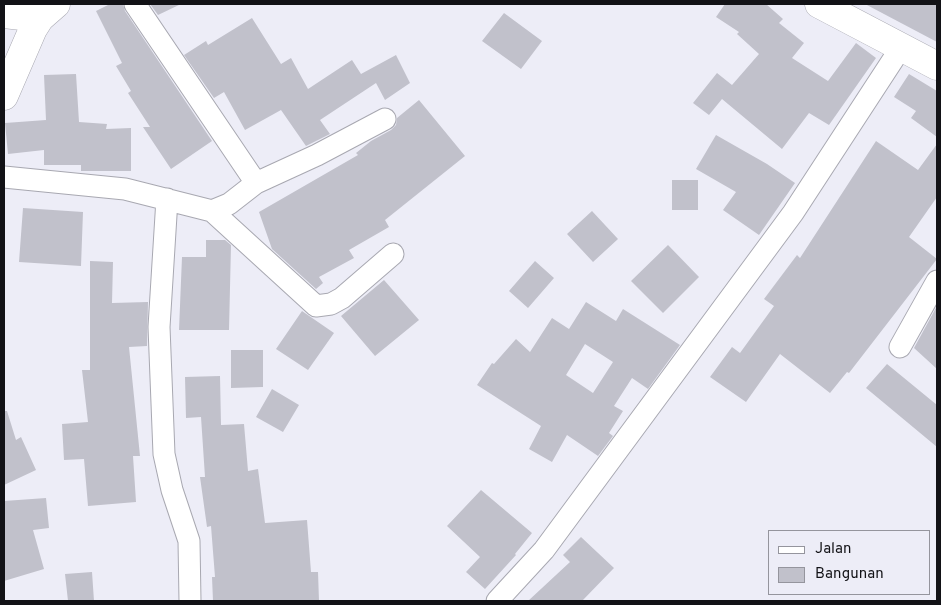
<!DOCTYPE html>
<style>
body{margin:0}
#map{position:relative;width:941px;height:605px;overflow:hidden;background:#ededf7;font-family:Overpass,sans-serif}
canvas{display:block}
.frame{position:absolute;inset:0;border:5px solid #121216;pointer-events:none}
.legend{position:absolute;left:768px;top:530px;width:162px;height:65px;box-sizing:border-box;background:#ededf7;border:1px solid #95959d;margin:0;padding:6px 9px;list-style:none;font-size:15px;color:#121216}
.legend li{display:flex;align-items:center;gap:10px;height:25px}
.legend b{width:25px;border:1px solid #95959d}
</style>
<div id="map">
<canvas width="941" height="605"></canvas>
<div class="frame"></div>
<ul class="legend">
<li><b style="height:6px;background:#fff"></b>Jalan</li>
<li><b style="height:14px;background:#c1c1cb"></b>Bangunan</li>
</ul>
</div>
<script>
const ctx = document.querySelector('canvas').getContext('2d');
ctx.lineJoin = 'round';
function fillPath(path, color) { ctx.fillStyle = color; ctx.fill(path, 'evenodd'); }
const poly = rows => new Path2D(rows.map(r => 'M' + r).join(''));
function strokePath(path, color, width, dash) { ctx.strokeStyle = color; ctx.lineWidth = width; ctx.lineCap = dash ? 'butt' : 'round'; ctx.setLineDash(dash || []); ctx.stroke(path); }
const building = poly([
 [110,4,123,4,125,11,212,141,171,169,143,127,150,127,128,93,131,91,116,66,122,63,96,11],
 [150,4,181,4,158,15],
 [725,4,766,4,783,19,779,23,804,43,792,58,828,81,856,43,876,58,829,125,809,113,782,149,722,99,709,115,693,103,717,73,732,85,759,54,737,34,739,32,716,17],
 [865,4,937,4,937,42],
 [504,13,542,41,521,69,482,41],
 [252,18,281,64,291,58,308,89,352,60,361,74,396,55,410,83,385,100,376,83,320,120,330,134,306,146,281,110,245,130,224,92,214,98,184,55,206,41,208,45],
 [76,74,79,122,107,124,106,129,131,128,131,171,81,171,81,165,44,165,44,150,8,154,5,123,46,120,44,75],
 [909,74,937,91,937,137,911,118,916,111,894,97],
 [419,100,465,156,385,220,389,227,349,250,354,258,319,277,323,283,316,289,272,249,259,212,358,155,356,153,371,141,391,130,396,125,397,118],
 [716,135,767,164,795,183,759,235,723,210,736,192,696,169],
 [876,141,918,170,937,144,937,197,909,237,937,259,849,373,847,372,830,393,780,354,746,402,710,377,732,347,740,353,774,306,764,299,797,255,800,258],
 [672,180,698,180,698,210,672,210],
 [23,208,83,212,81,266,19,262],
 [592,211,618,239,593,262,567,234],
 [206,240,225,240,231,245,229,330,179,330,182,257,206,257],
 [668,245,699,277,663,313,631,281],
 [90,261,113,262,112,303,148,302,147,346,129,347,140,456,133,456,136,502,88,506,84,459,64,460,62,424,88,422,82,370,90,370],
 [535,261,554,278,528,308,509,291],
 [384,280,419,320,375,356,341,316],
 [586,302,616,321,623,309,680,345,648,389,632,378,614,406,623,411,609,433,613,436,598,456,567,435,552,462,529,449,541,426,477,385,492,363,494,364,516,339,530,352,552,318,569,329],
 [585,344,613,362,593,393,566,375],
 [937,306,937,369,914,348],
 [302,311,334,333,308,370,276,349],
 [231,350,263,350,263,387,231,388],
 [887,364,937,405,937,447,866,388],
 [220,376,221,425,244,424,248,471,258,469,265,523,307,520,311,572,318,572,319,601,213,601,212,577,215,577,211,526,207,527,200,477,205,477,201,417,186,418,185,377],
 [272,389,299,405,283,432,256,417],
 [4,411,7,411,16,440,21,437,36,470,4,485],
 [481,490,532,533,515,554,516,555,485,589,466,572,480,557,447,526],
 [46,498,49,528,33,530,44,569,4,581,4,501],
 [581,537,614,568,582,601,528,601,570,562,563,555],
 [92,572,94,601,68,601,65,574]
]);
const street = poly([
 [135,4,256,183],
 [4,177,125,189,212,211,316,306,331,304,342,298,393,254],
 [167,199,159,327,164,454,172,490,189,541,190,601],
 [212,211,229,204,256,183,317,155,385,119],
 [900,347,937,281],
 [497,601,544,550,793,213,902,46]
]);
const secondary = poly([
 [819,4,937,66],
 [4,14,40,18],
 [4,96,33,29,40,18,56,4]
]);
fillPath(building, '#c1c1cb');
strokePath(street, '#a8a8b1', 23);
strokePath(secondary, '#a8a8b1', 29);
strokePath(street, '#fff', 21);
strokePath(secondary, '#fff', 28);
</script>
